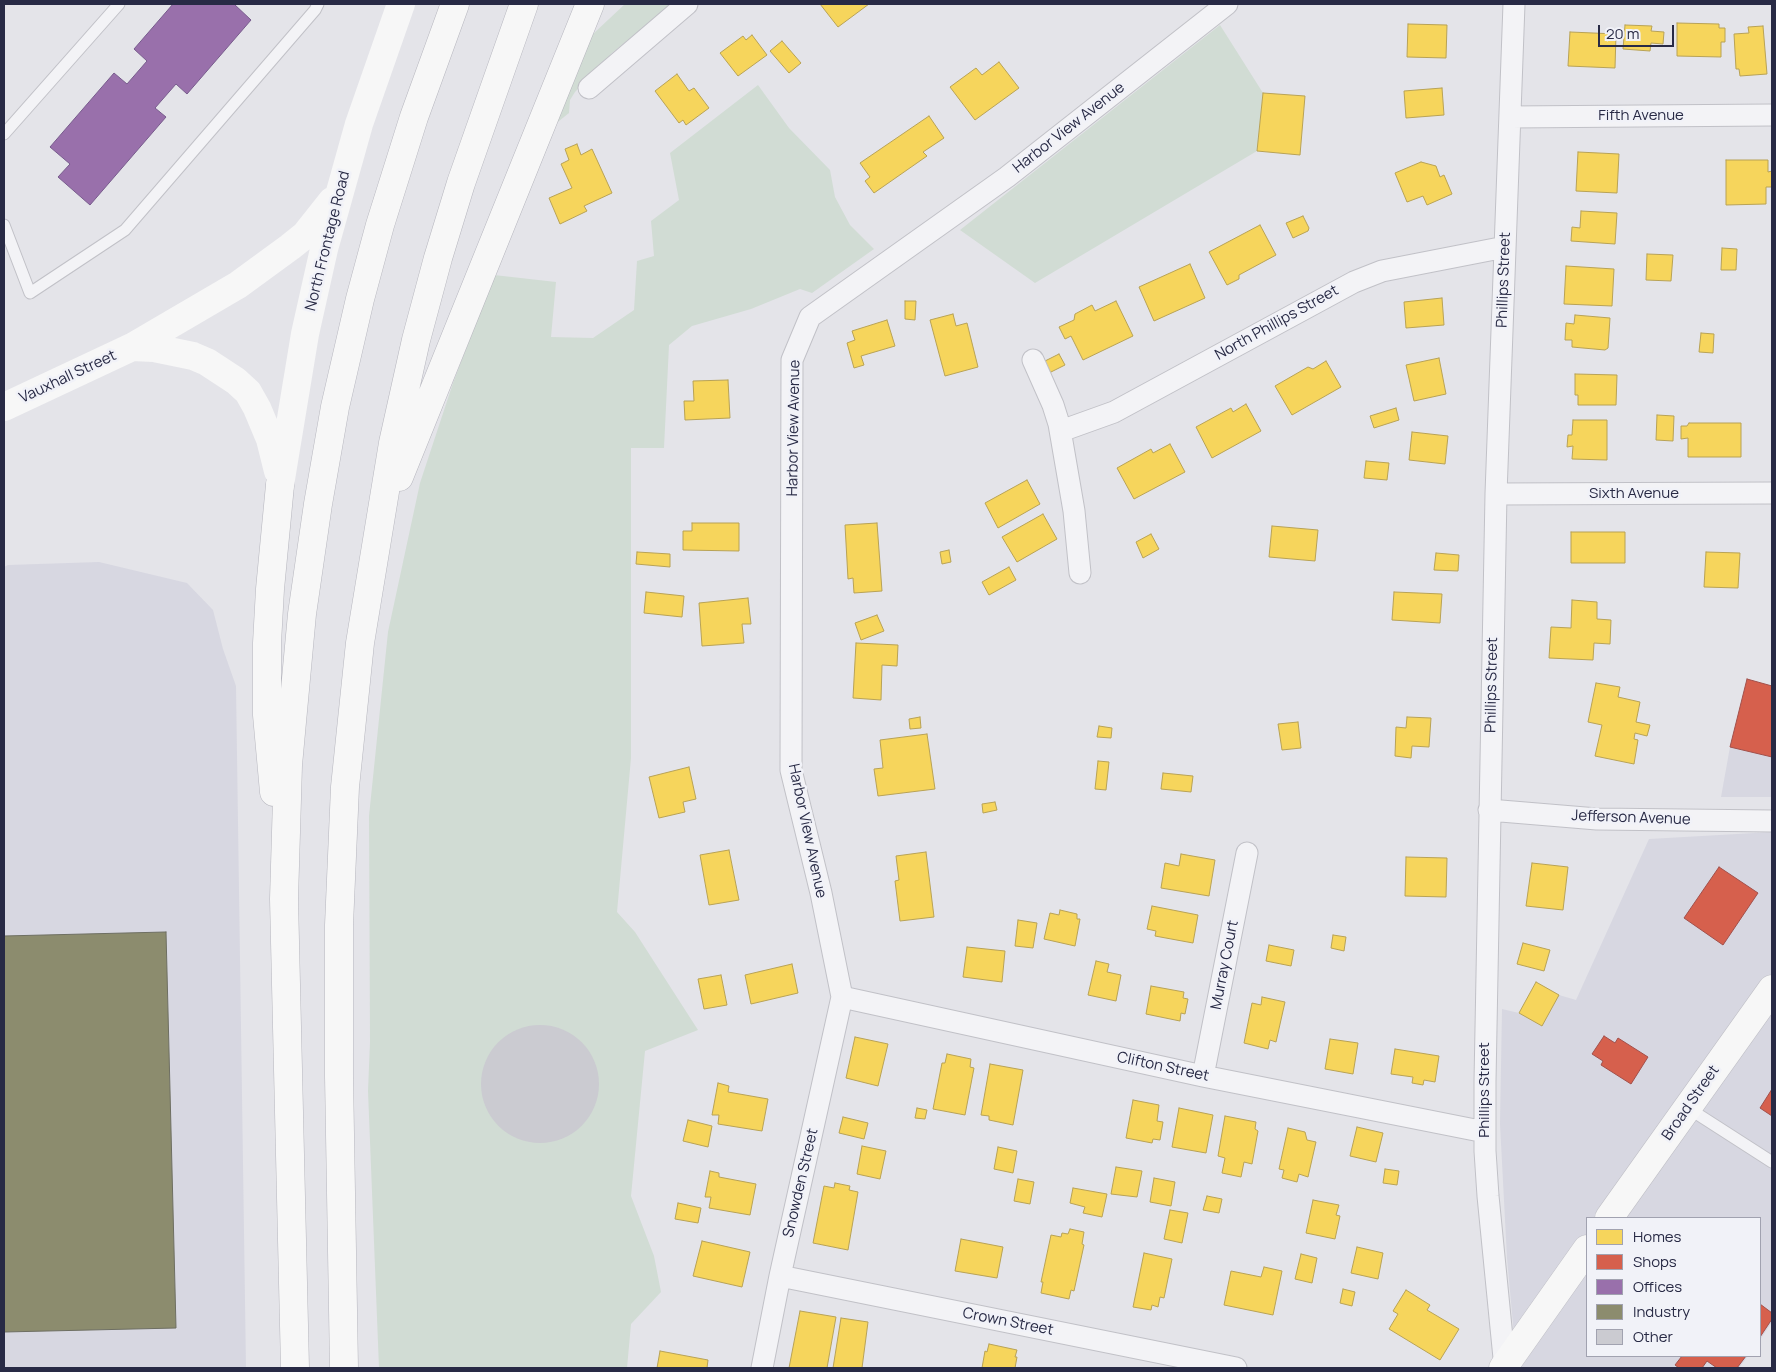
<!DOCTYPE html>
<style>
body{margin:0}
#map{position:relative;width:1776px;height:1372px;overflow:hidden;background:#e4e4e9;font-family:Manrope,sans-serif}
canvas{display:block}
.frame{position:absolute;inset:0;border:5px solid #282a45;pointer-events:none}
.legend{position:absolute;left:1586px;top:1217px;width:175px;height:140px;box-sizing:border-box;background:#f1f2f8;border:1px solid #a1a2b0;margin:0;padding:6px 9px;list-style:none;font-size:15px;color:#282a45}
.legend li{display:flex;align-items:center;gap:10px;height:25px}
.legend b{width:25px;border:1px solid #a1a2b0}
.scale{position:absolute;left:1598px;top:25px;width:76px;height:22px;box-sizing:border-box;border:2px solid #282a45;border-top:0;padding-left:6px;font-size:15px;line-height:18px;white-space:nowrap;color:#282a45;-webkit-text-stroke:4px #f1f2f8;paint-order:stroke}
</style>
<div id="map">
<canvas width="1776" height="1372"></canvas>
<div class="frame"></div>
<ul class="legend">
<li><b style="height:14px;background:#f6d55c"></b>Homes</li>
<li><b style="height:14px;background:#d6604d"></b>Shops</li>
<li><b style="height:14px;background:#9970ab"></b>Offices</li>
<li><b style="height:14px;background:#8c8c6e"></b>Industry</li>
<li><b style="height:14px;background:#cbcbd1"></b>Other</li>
</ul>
<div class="scale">20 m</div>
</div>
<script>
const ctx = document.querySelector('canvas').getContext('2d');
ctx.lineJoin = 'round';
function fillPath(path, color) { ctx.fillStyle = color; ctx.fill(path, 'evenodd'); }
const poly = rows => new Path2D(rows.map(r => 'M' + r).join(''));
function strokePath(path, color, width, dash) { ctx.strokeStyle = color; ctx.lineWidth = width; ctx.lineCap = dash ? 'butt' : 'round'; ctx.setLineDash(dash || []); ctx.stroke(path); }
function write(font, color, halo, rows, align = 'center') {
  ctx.font = font + ' Manrope,sans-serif'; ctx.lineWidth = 5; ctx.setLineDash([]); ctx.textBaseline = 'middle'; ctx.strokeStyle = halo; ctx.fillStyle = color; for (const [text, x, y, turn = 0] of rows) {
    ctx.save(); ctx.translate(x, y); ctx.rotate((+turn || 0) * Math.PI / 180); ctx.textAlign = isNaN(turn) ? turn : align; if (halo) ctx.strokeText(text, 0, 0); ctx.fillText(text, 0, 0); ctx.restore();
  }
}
const built = poly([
 [99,562,187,583,213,610,223,649,236,686,246,1368,4,1368,4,567,8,565],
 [1747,679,1772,686,1772,797,1721,797,1730,747],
 [1772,832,1772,1322,1760,1340,1760,1218,1587,1218,1587,1356,1748,1356,1739,1368,1517,1368,1507,1258,1500,1124,1502,1009,1519,1013,1536,982,1559,995,1576,1000,1649,839]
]);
const green = poly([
 [625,4,672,4,612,53,575,92,570,100,569,113,549,129,593,34],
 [1220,25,1263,93,1257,151,1035,283,960,230],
 [758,85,789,128,830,170,835,197,850,225,874,249,812,293,800,289,751,309,692,326,669,345,664,448,631,448,631,758,617,912,635,932,698,1030,645,1051,631,1196,654,1256,661,1292,631,1324,627,1368,379,1368,368,1091,370,1042,369,816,388,632,420,483,453,383,494,275,556,282,551,337,593,338,634,310,637,261,654,256,651,221,679,200,670,153]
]);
const homes = poly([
 [820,4,869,4,838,27,820,4],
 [1677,23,1719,24,1719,28,1725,28,1725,42,1721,42,1721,57,1677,56,1677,23],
 [1408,24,1447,25,1446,58,1407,57,1408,24],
 [1625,25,1652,26,1651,31,1664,32,1663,44,1651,43,1650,51,1623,49,1625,25],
 [1763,26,1767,74,1740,76,1739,69,1736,69,1734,34,1749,33,1748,27,1763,26],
 [1570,32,1616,34,1615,68,1568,66,1570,32],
 [752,35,767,55,738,76,720,53,743,36,746,40,752,35],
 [782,41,801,63,789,73,770,51,782,41],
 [999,62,1019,88,975,120,950,87,976,68,982,75,999,62],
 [677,74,689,91,694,88,709,108,686,125,683,120,679,123,655,91,677,74],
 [1442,88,1444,115,1406,118,1404,91,1442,88],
 [1263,93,1305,96,1300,155,1257,151,1263,93],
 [929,116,944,138,923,152,927,156,874,193,865,181,870,177,860,163,929,116],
 [577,144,581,155,592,149,612,193,584,206,587,211,560,224,549,198,572,188,561,164,569,160,565,149,577,144],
 [1578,152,1619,154,1617,193,1576,191,1578,152],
 [1726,160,1768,160,1768,172,1772,171,1772,187,1766,187,1766,204,1726,205,1726,160],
 [1421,162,1436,166,1440,177,1444,175,1452,194,1427,205,1423,196,1407,202,1395,173,1421,162],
 [1581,211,1617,213,1615,244,1571,241,1572,227,1580,228,1581,211],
 [1303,216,1309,228,1308,231,1293,238,1286,223,1303,216],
 [1260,225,1276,255,1239,275,1239,279,1227,285,1209,252,1260,225],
 [1722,248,1737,249,1736,270,1721,270,1722,248],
 [1647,254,1673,255,1671,281,1646,280,1647,254],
 [1190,264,1205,298,1154,321,1139,287,1190,264],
 [1566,266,1614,269,1612,306,1564,304,1566,266],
 [1442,298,1444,325,1406,328,1404,302,1442,298],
 [905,301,916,301,915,320,905,319,905,301],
 [1116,301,1133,336,1083,360,1071,336,1065,339,1059,327,1074,320,1075,314,1092,305,1095,311,1116,301],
 [953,314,956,326,967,323,978,367,945,376,930,320,953,314],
 [1575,315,1610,318,1608,348,1605,350,1572,347,1572,340,1565,340,1566,323,1574,324,1575,315],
 [887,320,895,346,861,356,864,365,854,368,847,343,855,340,852,331,887,320],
 [1701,333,1714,334,1713,353,1699,352,1701,333],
 [1059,354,1065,365,1049,373,1043,362,1059,354],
 [1439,358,1446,394,1414,401,1406,365,1439,358],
 [1326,361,1341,387,1292,415,1275,386,1308,367,1313,369,1326,361],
 [1575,374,1617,375,1616,405,1578,405,1578,395,1575,395,1575,374],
 [728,380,730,418,685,420,684,401,694,401,693,381,728,380],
 [1246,404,1261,431,1212,458,1196,427,1231,408,1233,412,1246,404],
 [1396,408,1399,420,1374,428,1370,416,1396,408],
 [1657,415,1674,416,1673,441,1656,440,1657,415],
 [1573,420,1607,420,1607,460,1572,459,1573,446,1567,447,1568,435,1572,435,1573,420],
 [1689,423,1741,423,1741,457,1688,457,1688,438,1681,439,1681,426,1687,426,1689,423],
 [1412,432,1448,436,1445,464,1409,460,1412,432],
 [1170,444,1185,472,1134,499,1117,468,1151,449,1153,453,1170,444],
 [1366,461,1389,463,1387,480,1364,478,1366,461],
 [1027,480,1040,504,998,528,985,503,1027,480],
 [1043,514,1057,539,1017,562,1002,537,1043,514],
 [692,523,739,523,739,551,683,550,683,531,692,531,692,523],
 [877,523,882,591,854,593,853,578,848,579,845,525,877,523],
 [1272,526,1318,530,1315,561,1269,557,1272,526],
 [1571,532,1625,532,1625,563,1571,563,1571,532],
 [1151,534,1159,549,1143,558,1136,542,1151,534],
 [949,550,951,562,942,564,940,552,949,550],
 [637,552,670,554,670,567,636,564,637,552],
 [1706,552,1740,553,1738,588,1704,587,1706,552],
 [1436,553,1459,555,1458,571,1434,570,1436,553],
 [1009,567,1016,580,989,595,982,582,1009,567],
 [646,592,684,596,682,617,644,613,646,592],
 [1394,592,1442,594,1440,623,1392,620,1394,592],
 [748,598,751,624,742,624,744,643,702,646,699,603,748,598],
 [1572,600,1597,602,1597,619,1611,620,1610,644,1594,643,1593,660,1549,658,1551,627,1571,628,1572,600],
 [877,615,884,631,861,640,855,623,877,615],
 [856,643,898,645,897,666,882,665,881,700,853,698,856,643],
 [1596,683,1620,687,1618,697,1640,702,1636,722,1650,725,1647,736,1635,733,1634,739,1638,740,1634,764,1595,756,1602,725,1588,722,1596,683],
 [920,717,921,728,910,729,909,719,920,717],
 [1407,717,1431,718,1429,747,1412,746,1411,758,1395,756,1396,727,1406,728,1407,717],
 [1298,722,1301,748,1282,750,1278,724,1298,722],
 [1099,726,1112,728,1111,738,1097,737,1099,726],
 [927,734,935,789,878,796,874,769,883,768,880,740,927,734],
 [1098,761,1109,762,1106,790,1095,789,1098,761],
 [689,767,696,799,683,802,685,812,659,818,649,777,689,767],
 [1163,773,1193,776,1191,792,1161,789,1163,773],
 [995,802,997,810,983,813,982,804,995,802],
 [729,850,739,900,709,905,700,855,729,850],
 [926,852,934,917,900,921,895,881,899,880,896,856,926,852],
 [1181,854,1215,860,1209,896,1161,888,1165,863,1179,866,1181,854],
 [1406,857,1447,858,1446,897,1405,896,1406,857],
 [1532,863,1568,867,1563,910,1526,906,1532,863],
 [1152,906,1198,915,1193,943,1155,936,1156,931,1147,929,1152,906],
 [1060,910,1077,914,1077,919,1080,919,1075,946,1044,939,1050,913,1059,915,1060,910],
 [1018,920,1037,923,1033,948,1015,946,1018,920],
 [1333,935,1346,937,1344,951,1331,948,1333,935],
 [1523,943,1550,950,1544,971,1517,964,1523,943],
 [1269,945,1294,950,1291,966,1266,961,1269,945],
 [967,947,1005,951,1002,982,963,977,967,947],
 [1096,961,1109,964,1107,972,1121,975,1116,1001,1088,995,1096,961],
 [792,964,798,993,751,1004,745,975,792,964],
 [721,975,727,1005,704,1009,698,979,721,975],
 [1536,982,1559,995,1542,1026,1519,1013,1536,982],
 [1151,986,1184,992,1183,998,1188,999,1185,1014,1181,1013,1180,1021,1146,1014,1151,986],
 [1262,997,1285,1002,1276,1042,1270,1040,1268,1049,1244,1043,1252,1003,1261,1005,1262,997],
 [855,1037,888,1044,878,1086,846,1078,855,1037],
 [1330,1039,1358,1043,1353,1074,1325,1069,1330,1039],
 [1395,1049,1439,1056,1435,1082,1424,1080,1423,1085,1412,1083,1413,1077,1391,1074,1395,1049],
 [947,1054,971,1059,970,1067,974,1068,965,1115,933,1109,942,1063,945,1063,947,1054],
 [990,1064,1023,1070,1013,1125,989,1120,989,1116,981,1115,990,1064],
 [718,1083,729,1086,728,1092,768,1099,762,1131,718,1124,719,1115,712,1115,718,1083],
 [1133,1100,1159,1105,1157,1121,1163,1122,1160,1140,1153,1139,1152,1143,1126,1138,1133,1100],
 [917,1108,927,1110,925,1119,915,1118,917,1108],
 [1179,1108,1213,1115,1206,1153,1172,1147,1179,1108],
 [1225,1116,1256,1122,1255,1129,1258,1131,1252,1164,1244,1162,1241,1177,1222,1173,1225,1158,1218,1156,1225,1116],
 [843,1117,868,1123,864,1139,839,1133,843,1117],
 [688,1120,712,1126,708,1147,683,1141,688,1120],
 [1357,1127,1383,1133,1376,1162,1350,1156,1357,1127],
 [1288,1128,1305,1132,1307,1140,1316,1142,1308,1177,1299,1174,1297,1182,1282,1178,1284,1170,1279,1169,1288,1128],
 [862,1146,886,1151,880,1179,857,1174,862,1146],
 [998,1147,1017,1151,1013,1173,994,1169,998,1147],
 [1116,1167,1142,1171,1137,1197,1111,1194,1116,1167],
 [1385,1169,1399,1171,1397,1185,1383,1183,1385,1169],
 [710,1171,719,1173,719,1177,756,1184,750,1215,709,1208,711,1197,705,1197,710,1171],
 [1154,1178,1175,1182,1171,1206,1150,1202,1154,1178],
 [1018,1179,1034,1182,1030,1204,1014,1201,1018,1179],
 [835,1183,850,1186,849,1190,858,1192,848,1250,813,1243,824,1186,834,1188,835,1183],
 [1073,1188,1107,1194,1102,1217,1083,1213,1085,1207,1070,1203,1073,1188],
 [1207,1196,1222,1199,1219,1213,1203,1210,1207,1196],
 [1313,1200,1339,1205,1336,1215,1340,1216,1335,1239,1306,1233,1313,1200],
 [678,1203,701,1208,698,1223,675,1219,678,1203],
 [1170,1210,1188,1213,1182,1243,1164,1239,1170,1210],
 [1070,1229,1084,1232,1082,1244,1084,1245,1074,1291,1071,1290,1069,1299,1041,1293,1043,1282,1041,1282,1051,1235,1061,1237,1062,1233,1068,1234,1070,1229],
 [961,1239,1003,1247,997,1278,955,1271,961,1239],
 [702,1241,750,1252,742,1287,693,1276,702,1241],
 [1357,1247,1383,1253,1378,1279,1351,1273,1357,1247],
 [1144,1253,1172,1259,1164,1298,1160,1297,1158,1307,1152,1305,1151,1310,1133,1307,1144,1253],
 [1301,1254,1317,1258,1312,1283,1295,1279,1301,1254],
 [1264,1267,1282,1271,1273,1315,1224,1305,1231,1271,1261,1277,1264,1267],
 [1343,1289,1355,1292,1352,1306,1340,1303,1343,1289],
 [1406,1290,1430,1305,1427,1310,1459,1329,1440,1360,1389,1329,1398,1314,1393,1311,1406,1290],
 [800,1311,836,1317,827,1368,789,1368,800,1311],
 [841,1318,868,1322,862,1368,833,1368,841,1318],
 [989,1344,1017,1350,1015,1357,1017,1357,1015,1368,982,1368,985,1351,987,1352,989,1344],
 [660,1351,708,1360,707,1368,657,1368,660,1351]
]);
const shops = poly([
 [1747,679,1772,686,1772,757,1730,747,1747,679],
 [1719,867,1758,893,1723,945,1684,918,1719,867],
 [1604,1036,1615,1043,1618,1038,1648,1057,1631,1084,1601,1065,1603,1061,1592,1054,1604,1036],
 [1772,1089,1772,1116,1760,1108,1772,1089],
 [1760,1304,1772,1313,1772,1319,1760,1337,1760,1304],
 [1682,1356,1746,1356,1737,1368,1717,1368,1707,1361,1702,1368,1679,1368,1675,1365,1682,1356]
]);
const offices = poly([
 [173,4,234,4,251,20,187,94,176,84,155,108,166,117,90,205,58,177,70,164,50,147,114,73,127,84,147,61,134,49,173,4]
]);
const industry = poly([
 [166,932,176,1328,4,1332,4,936,166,932]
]);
const building = poly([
 '481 1084a59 59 0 1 1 118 0a59 59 0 1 1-118 0Z'
]);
const lane = poly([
 [4,134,119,4],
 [4,225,30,293,125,230,315,10,318,4],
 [1688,1108,1772,1162]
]);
const street = poly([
 [589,88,687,4],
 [1510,117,1772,115],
 [1033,360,1053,405,1059,424,1074,511,1080,573],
 [1061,431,1114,412,1354,282,1382,271,1505,247],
 [1496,494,1772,493],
 [1489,810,1597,819,1772,821],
 [842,997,1203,1076,1485,1132],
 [1203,1076,1247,853],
 [780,1276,1236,1368],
 [762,1368,780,1276,842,997,821,893,791,770,792,360,810,317,1007,177,1227,4],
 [1505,1368,1488,1196,1485,1151,1485,1081,1496,494,1514,4]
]);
const secondary = poly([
 [132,347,154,348,193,356,207,362,236,381,248,392,257,408,270,439,278,471],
 [4,407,132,347,238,285,290,247,305,235,332,201],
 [280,485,305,334,324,249,359,124,401,4]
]);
const primary = poly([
 [1609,1218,1772,989],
 [1503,1368,1587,1249]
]);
const highway = poly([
 [399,477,590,4],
 [274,792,267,715,267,643,270,589,280,485],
 [295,1368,284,899,288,765,302,614,318,504,335,407,360,299,380,225,414,117,455,4],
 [344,1368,339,1076,339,925,345,787,360,643,393,443,416,340,438,258,461,183,524,4]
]);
const streetNames = [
 ["Fifth Avenue",1641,116],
 ["Harbor View Avenue",1069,128,-38],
 ["North Frontage Road",328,241,-76],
 ["Phillips Street",1504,280,-88],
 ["North Phillips Street",1277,323,-29],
 ["Vauxhall Street",68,377,-25],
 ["Harbor View Avenue",794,428,-89],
 ["Sixth Avenue",1634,494],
 ["Phillips Street",1492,685,-89],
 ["Jefferson Avenue",1631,818,2],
 ["Harbor View Avenue",807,831,78],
 ["Murray Court",1225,965,-79],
 ["Clifton Street",1163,1067,12],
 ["Phillips Street",1485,1090,-90],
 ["Broad Street",1691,1103,-55],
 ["Snowden Street",801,1183,-77],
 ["Crown Street",1008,1322,11]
];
fillPath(built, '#d7d7e1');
fillPath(green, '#d1dcd4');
fillPath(homes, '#f6d55c');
strokePath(homes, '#b8a255', 1);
fillPath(shops, '#d6604d');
strokePath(shops, '#a2504b', 1);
fillPath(offices, '#9970ab');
strokePath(offices, '#775b8c', 1);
fillPath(industry, '#8c8c6e');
strokePath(industry, '#6e6f62', 1);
fillPath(building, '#cbcbd1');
strokePath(lane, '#c1c1c7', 13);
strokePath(street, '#c1c1c7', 23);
strokePath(primary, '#c0c0c7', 29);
strokePath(highway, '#b6b6be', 29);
strokePath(lane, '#f3f3f6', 11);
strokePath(street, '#f3f3f6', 21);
strokePath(secondary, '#f7f7f7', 28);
strokePath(primary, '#f7f7f7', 28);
strokePath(highway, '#f7f7f7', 28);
write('15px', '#282a45', '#f1f2f8', streetNames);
</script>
